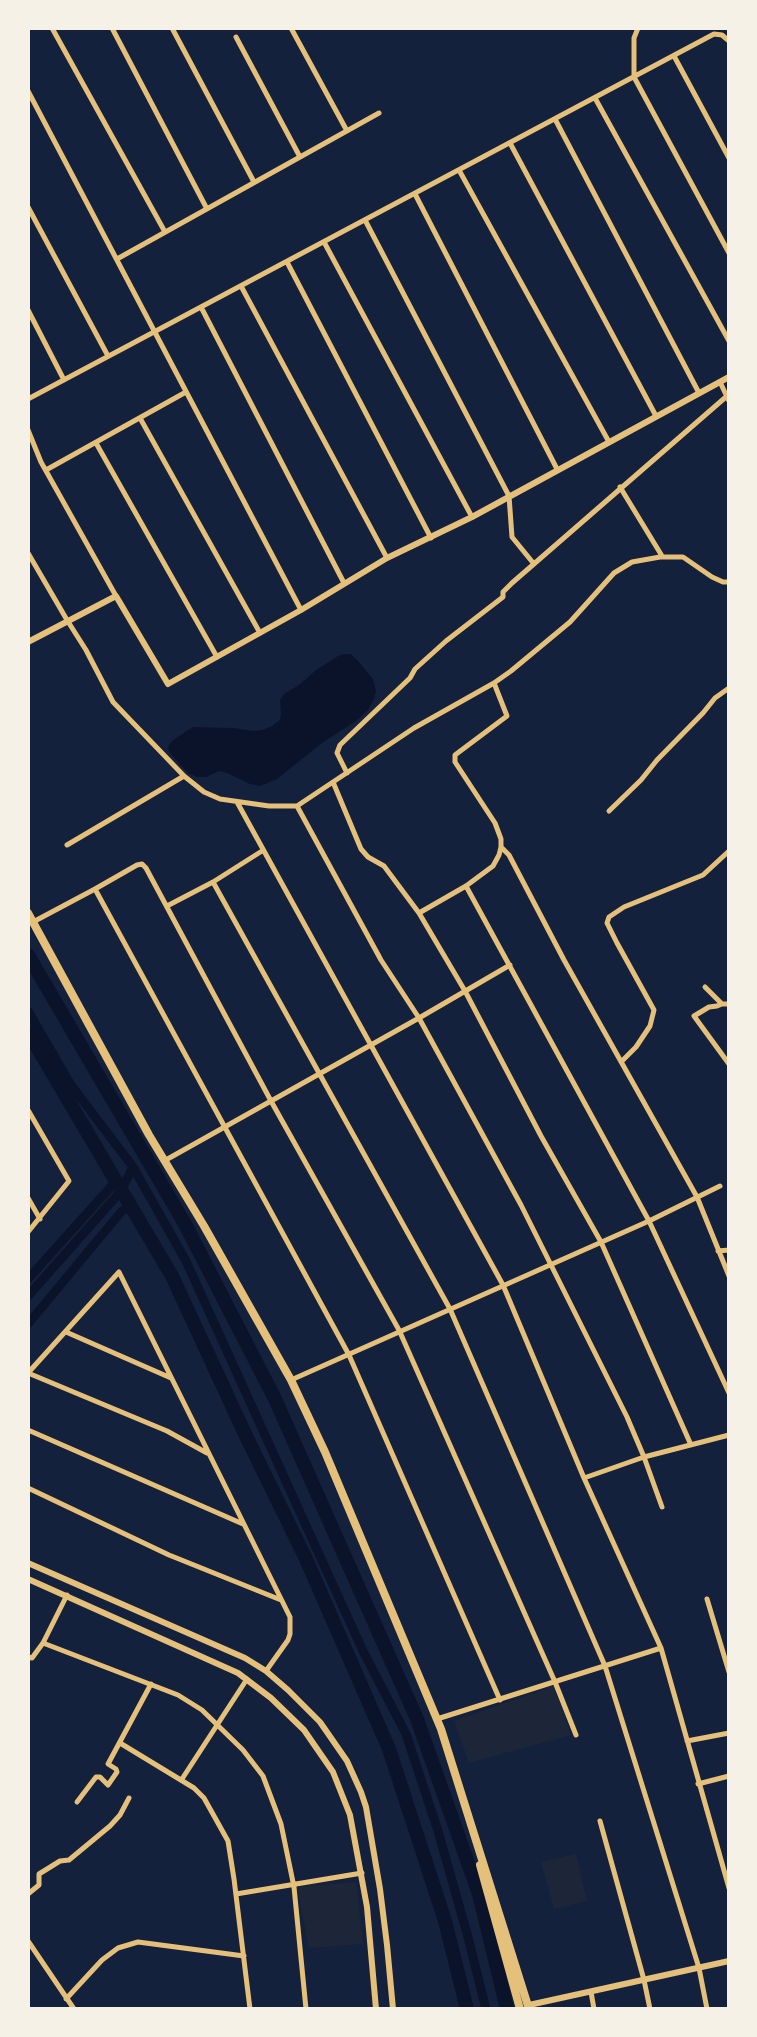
<!DOCTYPE html>
<style>
body{margin:0}
#map{position:relative;width:757px;height:2037px;overflow:hidden;background:#14213d;font-family:"Zilla Slab",serif}
canvas{display:block}
.frame{position:absolute;inset:0;border:30px solid #f6f1e7;pointer-events:none}
</style>
<div id="map">
<canvas width="757" height="2037"></canvas>
<div class="frame"></div>
</div>
<script>
const ctx = document.querySelector('canvas').getContext('2d');
ctx.lineJoin = 'round';
function fillPath(path, color) { ctx.fillStyle = color; ctx.fill(path, 'evenodd'); }
const poly = rows => new Path2D(rows.map(r => 'M' + r).join(''));
function strokePath(path, color, width, dash) { ctx.strokeStyle = color; ctx.lineWidth = width; ctx.lineCap = dash ? 'butt' : 'round'; ctx.setLineDash(dash || []); ctx.stroke(path); }
const green = poly([
 [554,1686,571,1735,469,1763,454,1721],
 [576,1854,587,1901,554,1909,541,1862],
 [356,1882,363,1944,309,1948,297,1887]
]);
const water = poly([
 [344,654,351,654,357,660,373,679,376,691,374,699,368,710,356,721,322,743,277,779,260,786,250,784,227,773,219,771,206,777,197,777,188,773,169,752,168,747,172,741,188,730,194,727,233,728,253,731,262,730,272,726,279,721,281,715,280,700,284,694,299,685,316,670,338,656]
]);
const canal = poly([
 [28,1011,71,1085,133,1167,186,1261,363,1651,406,1734,438,1831,468,1937,486,2009],
 [28,1279,116,1181,130,1205,121,1212,28,1324],
 [28,1296,121,1191,133,1167]
]);
const river = poly([
 [28,955,185,1224,275,1399,417,1719,479,1894,507,2009],
 [28,1032,172,1276,246,1436,306,1559,389,1749,445,1921,467,2009]
]);
const minor = poly([
 [52,28,165,232],
 [112,28,207,209],
 [172,28,254,182],
 [291,28,347,131],
 [638,28,634,38,634,77,729,253],
 [236,37,300,157],
 [674,56,729,158],
 [28,91,301,610],
 [595,98,729,341],
 [555,119,699,393],
 [510,143,656,416],
 [459,170,609,442],
 [415,194,557,469],
 [28,207,108,356],
 [365,220,509,496,512,537,534,564],
 [324,242,472,517],
 [117,259,379,113],
 [287,262,431,538],
 [241,286,387,558],
 [201,307,344,583],
 [28,310,64,380],
 [720,382,729,401],
 [28,399,714,34,722,35,729,41],
 [140,418,260,633],
 [28,430,41,462,116,596],
 [96,443,217,657],
 [46,470,186,392],
 [620,487,662,556],
 [28,553,67,620,86,650,113,702,184,776,204,792,220,799,269,806,297,806],
 [494,683,507,716,455,755,455,762,495,823,501,839,501,847,499,855,493,866,466,886,419,913,465,991,541,1136,601,1242,691,1445],
 [347,773,337,753,340,745,410,678,415,669,446,641,503,597,503,592,512,583,727,396],
 [333,782,361,849,368,857,384,866,419,913],
 [237,802,503,1285,584,1478,661,1648,729,1888],
 [297,806,381,960,419,1018,521,1205,627,1417,644,1457,662,1507],
 [297,806,414,728,494,683,511,671,570,622,614,573,632,562,660,557,683,557,712,577,723,582,729,582],
 [609,811,641,780,657,760,703,713,715,698,729,688],
 [67,845,184,776],
 [501,847,509,855,564,960,697,1197,729,1276],
 [213,882,450,1309,605,1666,699,1968,707,2009],
 [466,886,649,1221,729,1393],
 [95,889,137,865,142,864,146,868,271,1101,399,1330,555,1682,576,1735],
 [167,906,213,882,262,851],
 [33,922,95,889,349,1355,500,1700],
 [705,987,722,1004,729,1004],
 [722,1004,717,1006,709,1007,694,1016,729,1064],
 [621,1062,636,1047,650,1026,654,1010,617,943,607,923,609,917,624,907,703,875,729,851],
 [28,1110,69,1181,28,1232],
 [164,1161,419,1018,510,965],
 [28,1198,40,1219],
 [718,1251,729,1250],
 [66,1332,171,1378],
 [28,1373,119,1272,290,1617,290,1634,288,1640,266,1671],
 [28,1373,167,1431,207,1453],
 [291,1380,649,1221,720,1186],
 [28,1430,243,1524],
 [584,1478,644,1457,729,1435],
 [28,1488,169,1555,281,1600],
 [707,1599,729,1672],
 [43,1643,178,1695,202,1710,243,1750,263,1776,281,1824,294,1887,306,2009],
 [28,1657,32,1658,43,1643,67,1595],
 [437,1719,661,1648],
 [687,1741,729,1733],
 [120,1743,194,1788,204,1798,228,1841,234,1879,250,2009],
 [182,1779,247,1679],
 [698,1784,729,1776],
 [77,1802,96,1777,100,1777,108,1785,117,1772,116,1769,108,1764,151,1684],
 [600,1821,644,1980,650,2009],
 [28,1894,39,1885,39,1874,60,1861,69,1860,110,1826,120,1815,129,1798],
 [236,1894,362,1873],
 [28,1941,74,2009],
 [591,1992,594,2009],
 [66,1999,102,1960,118,1948,138,1942,244,1956]
]);
const tertiary = poly([
 [28,642,116,596,168,684,301,610,387,558,472,517,729,377],
 [28,1563,245,1658,266,1671,288,1690,320,1722,347,1761,361,1792,366,1807,380,1889,387,1945,393,2009],
 [28,1579,238,1673,271,1698,304,1730,333,1772,350,1815,367,1907,376,2009],
 [529,2005,729,1961]
]);
const primary = poly([
 [28,913,149,1135,204,1226,291,1380,325,1452,441,1729,529,2009],
 [480,1865,520,2009]
]);
fillPath(green, '#1d2539');
fillPath(water, '#0b132b');
strokePath(canal, '#0b132b', 9);
strokePath(river, '#0b132b', 14);
strokePath(minor, '#e5c07b', 5);
strokePath(tertiary, '#e5c07b', 6);
strokePath(primary, '#e5c07b', 8);
</script>
